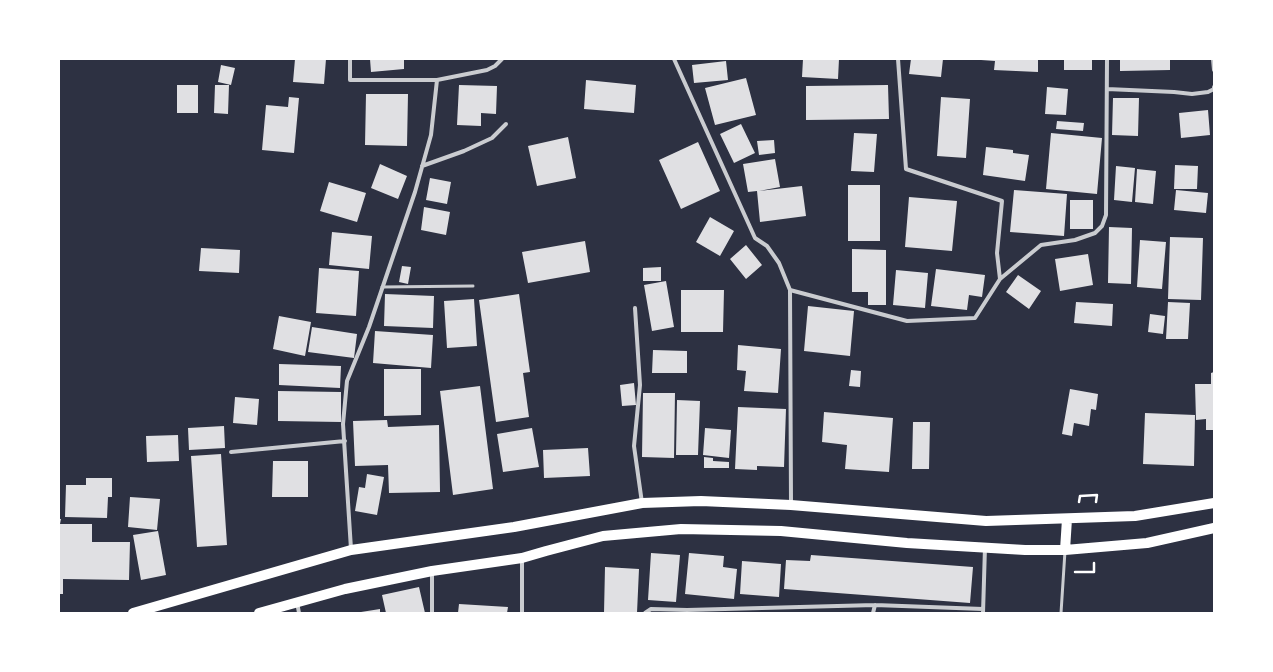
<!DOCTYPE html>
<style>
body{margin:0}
#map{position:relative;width:1273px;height:672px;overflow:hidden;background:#2d3142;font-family:Roboto,sans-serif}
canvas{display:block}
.frame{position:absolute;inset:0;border:60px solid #fff;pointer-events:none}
</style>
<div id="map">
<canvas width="1273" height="672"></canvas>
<div class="frame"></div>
</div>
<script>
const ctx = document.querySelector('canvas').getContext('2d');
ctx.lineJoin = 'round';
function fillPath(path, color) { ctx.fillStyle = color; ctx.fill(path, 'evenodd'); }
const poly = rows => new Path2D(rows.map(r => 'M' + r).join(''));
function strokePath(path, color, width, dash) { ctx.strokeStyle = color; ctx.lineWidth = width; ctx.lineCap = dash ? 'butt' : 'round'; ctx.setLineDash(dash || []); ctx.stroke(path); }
const building = poly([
 [295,59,326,59,324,84,293,82],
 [370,59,404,59,404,69,371,72],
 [803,59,839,59,838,79,802,77],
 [911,59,943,59,941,77,909,74],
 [981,59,1038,59,1038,72,994,70,995,61,981,60],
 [1064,59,1092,59,1092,70,1064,70],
 [1120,59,1170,59,1170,70,1120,71],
 [726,61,728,80,694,83,692,65],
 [221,65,235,68,231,85,218,82],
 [746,78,756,115,715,125,705,88],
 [586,80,636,85,634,113,584,109],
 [177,85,198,85,198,113,177,113],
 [215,85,229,85,228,114,214,113],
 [459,85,497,86,496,114,481,113,481,126,457,125],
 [888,85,889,119,806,120,806,86],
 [1047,87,1068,89,1066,115,1045,114],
 [366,94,408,94,407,146,365,145],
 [289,97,299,98,294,153,262,150,266,105,288,107],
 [941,97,970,99,966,158,937,156],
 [1113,98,1139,98,1138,136,1112,135],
 [1208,110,1210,135,1181,138,1179,113],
 [1057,121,1084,123,1083,131,1056,129],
 [741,124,755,153,734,163,720,134],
 [854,133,877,134,874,172,851,171],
 [1051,133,1102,138,1097,194,1046,189],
 [568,137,576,178,537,186,528,146],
 [774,140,775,153,759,155,757,141],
 [698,142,720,191,681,209,659,160],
 [986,147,1013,150,1013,153,1029,155,1025,181,983,175],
 [775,159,780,187,759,191,802,186,806,216,760,222,757,191,748,192,743,164],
 [380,164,407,176,398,199,371,188],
 [1175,165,1198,166,1197,189,1174,189],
 [1116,166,1135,168,1132,202,1114,200],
 [1137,169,1156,171,1153,204,1135,202],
 [430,178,451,182,447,204,426,200],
 [329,182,366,193,357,222,320,211],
 [848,185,880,185,880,241,848,241],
 [1014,190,1067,194,1064,236,1010,232],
 [1176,190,1208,193,1206,213,1174,210],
 [909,197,957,201,952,251,905,247],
 [1070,200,1093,200,1093,229,1070,229],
 [424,207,450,212,446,235,421,230],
 [710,217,734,231,720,256,696,242],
 [1109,227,1132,228,1131,284,1108,283],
 [332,232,372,236,369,269,329,265],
 [1170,237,1203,238,1201,300,1168,299],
 [1140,240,1166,242,1162,289,1137,287],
 [585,241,590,272,528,283,522,252],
 [746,245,762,265,746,279,730,259],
 [201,248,240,250,239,273,199,271],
 [852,249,886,250,886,305,868,305,868,292,852,292],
 [1088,254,1093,285,1060,291,1055,259],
 [402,266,411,267,408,284,399,282],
 [661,267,661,281,643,281,643,268],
 [319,268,359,271,356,316,316,313],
 [936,269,985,275,982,297,969,295,967,310,931,306],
 [896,270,928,273,925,308,893,305],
 [1018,275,1041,291,1029,309,1006,292],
 [666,281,674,327,652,331,644,285],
 [681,290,724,290,723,332,681,332],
 [385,294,434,296,433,328,384,326],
 [519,294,530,372,523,373,529,417,496,422,479,300],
 [474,299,477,346,447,348,444,301],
 [1076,302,1113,304,1112,326,1074,323],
 [1168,302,1190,303,1188,339,1166,339],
 [808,306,854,311,850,356,804,351],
 [1150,314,1165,316,1163,334,1148,332],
 [279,316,311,322,305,356,273,349],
 [312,327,357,334,354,358,308,352],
 [375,331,433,335,431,368,373,363],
 [738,345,781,349,778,393,744,391,746,371,737,370],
 [653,350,687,351,687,373,652,373],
 [279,364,341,366,340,388,279,385],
 [384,369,421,369,421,415,384,416],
 [851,370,861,371,860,387,849,386],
 [1214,372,1214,430,1206,430,1206,419,1196,420,1195,384,1211,384,1211,373],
 [634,383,636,405,622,406,620,385],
 [480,386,493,489,453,495,440,391],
 [1070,389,1098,394,1096,410,1091,409,1089,426,1074,423,1072,436,1062,434],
 [278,391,341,392,341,422,278,421],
 [643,393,675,393,674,458,642,457],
 [235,397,259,399,257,425,233,423],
 [677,400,700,401,698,455,676,455],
 [738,407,786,409,784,467,757,466,757,470,735,469],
 [824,412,893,418,889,472,845,469,847,445,822,442],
 [1145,413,1195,415,1194,466,1143,464],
 [387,420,388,427,439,425,440,492,389,493,388,465,355,466,353,421],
 [913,422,930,422,929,469,912,469],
 [224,426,225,448,189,450,188,428],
 [532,428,539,467,503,472,497,434],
 [705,428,731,430,729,458,703,455],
 [178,435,179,461,147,462,146,436],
 [588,448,590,476,544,478,543,450],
 [221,454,227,545,197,547,191,456],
 [704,457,713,458,713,461,729,462,729,468,704,468],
 [273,461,308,461,308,497,272,497],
 [367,474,384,477,377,515,355,511,359,487,365,488],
 [86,478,112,478,112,497,108,497,107,518,65,517,66,485,86,485],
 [130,497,160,499,157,530,128,527],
 [59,519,61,519,60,524,92,524,92,542,130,542,129,580,63,579,63,594,59,594],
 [158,531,166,575,141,580,133,535],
 [651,553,680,555,676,602,648,600],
 [689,553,724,556,723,567,737,569,734,599,685,594],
 [811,555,973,567,970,603,784,589,786,560,810,561],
 [742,561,781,564,779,597,740,594],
 [605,567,639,569,637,613,604,613],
 [419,587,425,613,386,613,382,595],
 [459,604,508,607,507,613,458,613],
 [380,609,380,613,362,613,361,612]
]);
const path = poly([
 [1079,502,1080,496,1097,495,1096,502],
 [1075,572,1094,572,1094,563]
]);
const service = poly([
 [382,287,473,286],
 [1061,613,1065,551]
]);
const minor = poly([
 [350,59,350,80,437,80,431,135,415,192,369,327,347,381,343,424,351,549],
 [674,59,755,238,767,246,779,263,790,290],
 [898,59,906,169,1002,201,997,253,1000,279],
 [1213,59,1214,70],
 [437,80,487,70,495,66,502,59],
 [1107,89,1174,92,1192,94,1208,92,1214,89,1214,87],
 [422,166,464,151,492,138,506,124],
 [635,308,640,385,634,446,642,503],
 [231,452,345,441],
 [791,504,790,290,907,321,975,318,1000,279,1041,245,1075,240,1095,233,1102,226,1106,215,1107,59],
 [432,571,432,613],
 [297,602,299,613],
 [522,613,522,559],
 [645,613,651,609,687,610,875,605,983,609],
 [873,613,875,605],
 [983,613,985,547]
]);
const primary = poly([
 [1065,550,1067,519],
 [133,613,351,550,514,527,642,503,701,501,791,505,986,521,1135,516,1214,503],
 [259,613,345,589,432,571,522,558,546,551,603,536,681,529,781,531,907,543,1025,550,1065,550,1147,543,1214,528]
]);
fillPath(building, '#e0e0e3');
strokePath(path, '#fff', 2.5);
strokePath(service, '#caccd0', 3);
strokePath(minor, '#caccd0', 4);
strokePath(primary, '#fff', 10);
</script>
